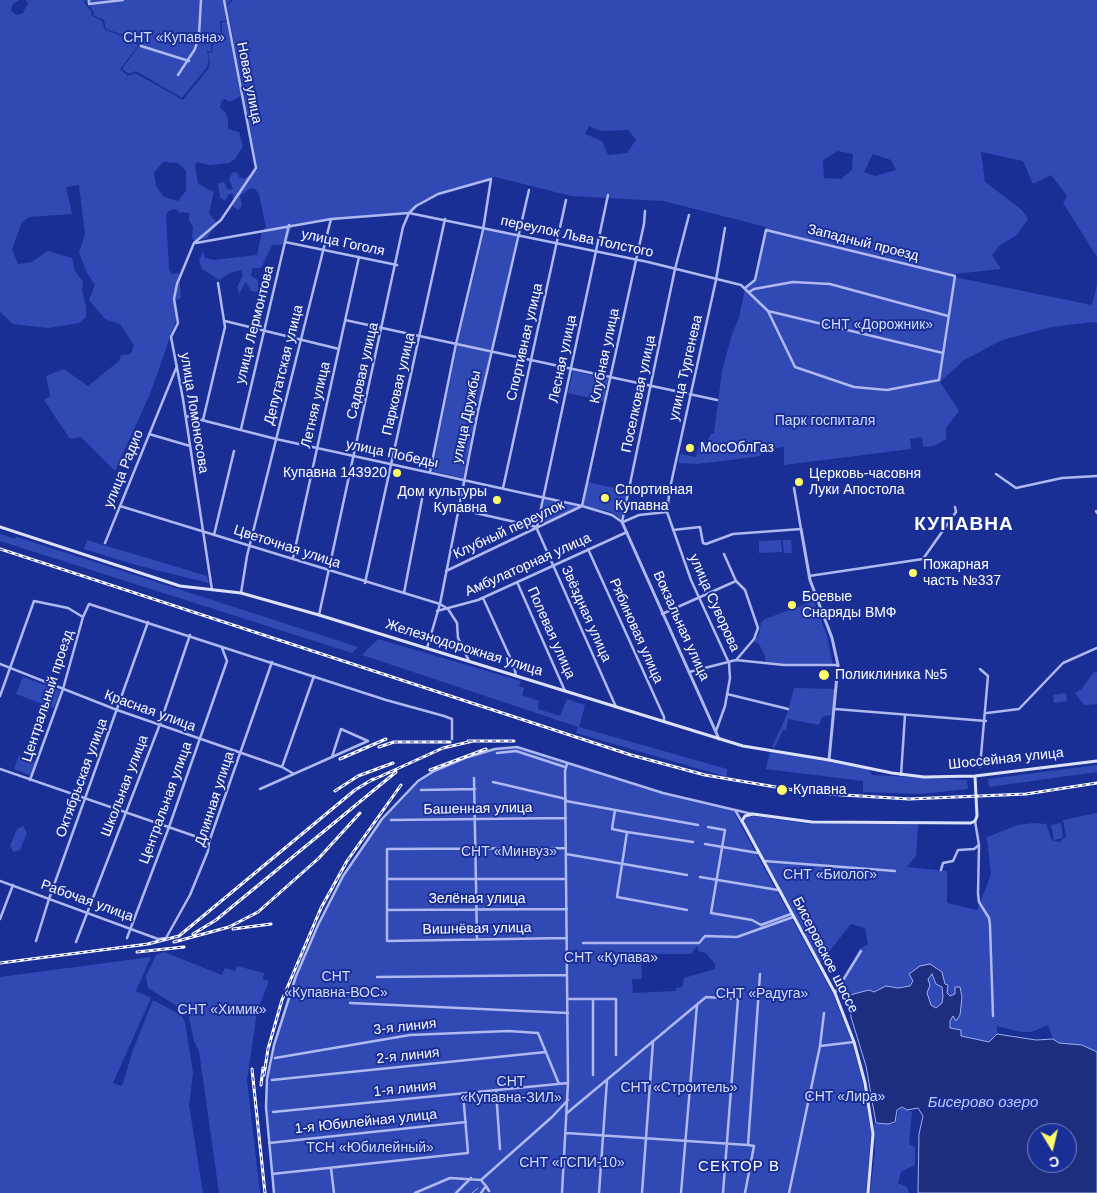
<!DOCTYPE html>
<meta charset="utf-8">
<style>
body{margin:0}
#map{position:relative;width:1097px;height:1193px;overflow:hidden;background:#1a2f96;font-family:Helvetica,sans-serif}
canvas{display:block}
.north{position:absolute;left:1027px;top:1123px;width:50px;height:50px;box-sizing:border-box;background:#1a2f96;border:1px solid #7682c0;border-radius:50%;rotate:171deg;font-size:14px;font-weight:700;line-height:20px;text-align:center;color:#fff}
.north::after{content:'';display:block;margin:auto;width:18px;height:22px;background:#fffc6c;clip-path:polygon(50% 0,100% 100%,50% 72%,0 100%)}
</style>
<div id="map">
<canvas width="1097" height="1193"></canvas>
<div class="north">С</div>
</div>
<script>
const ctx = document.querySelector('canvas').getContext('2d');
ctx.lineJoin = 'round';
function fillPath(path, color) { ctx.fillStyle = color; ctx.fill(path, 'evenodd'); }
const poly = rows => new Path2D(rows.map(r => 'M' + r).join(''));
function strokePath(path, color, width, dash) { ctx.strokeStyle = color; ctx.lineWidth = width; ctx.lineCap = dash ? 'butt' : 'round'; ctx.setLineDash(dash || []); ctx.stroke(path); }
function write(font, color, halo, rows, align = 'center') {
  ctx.font = font + ' Helvetica,sans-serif'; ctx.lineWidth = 4; ctx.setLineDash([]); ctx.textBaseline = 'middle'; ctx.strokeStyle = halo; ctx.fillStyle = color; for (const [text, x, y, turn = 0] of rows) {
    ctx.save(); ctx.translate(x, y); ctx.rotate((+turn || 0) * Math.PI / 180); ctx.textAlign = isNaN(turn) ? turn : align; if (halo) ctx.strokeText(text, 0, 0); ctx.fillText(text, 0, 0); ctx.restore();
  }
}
const green = poly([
 [0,0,19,0,12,5,11,11,17,15,23,13,28,3,26,0,84,0,85,4,92,12,91,15,102,21,105,30,136,41,138,46,120,69,128,76,135,73,183,100,209,68,210,60,208,53,212,53,213,44,222,38,222,22,227,22,241,96,230,102,225,99,222,100,220,108,225,112,228,119,228,129,239,132,243,146,235,159,229,163,209,165,197,162,195,165,198,184,214,192,209,213,216,222,215,226,207,238,195,241,192,238,193,227,189,220,189,213,181,212,181,214,176,209,170,210,166,214,169,269,172,274,179,273,181,298,176,300,178,315,150,394,115,471,81,437,70,439,44,400,50,396,46,376,64,369,88,386,119,361,121,355,131,354,134,345,120,324,105,319,89,300,95,285,87,273,79,253,85,234,79,185,66,187,72,214,29,217,22,222,12,249,18,264,32,262,48,251,72,258,75,271,83,282,82,291,86,306,86,317,79,323,48,328,13,324,0,312],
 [163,162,178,163,186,171,186,191,178,201,164,197,156,186,154,173],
 [85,0,231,0,225,6,226,21,220,21,221,37,211,43,211,52,207,51,209,60,207,67,182,98,136,71,129,74,122,69,139,46,138,40,106,29,104,20,93,15,94,12],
 [233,0,1097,0,1097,257,1063,203,1067,196,1051,175,1033,184,1023,161,981,152,985,182,1022,210,1028,219,1017,235,1000,245,992,255,1001,269,955,274,954,277,1092,305,1097,285,1097,323,1092,322,1052,327,1002,340,964,360,940,382,959,411,946,428,946,439,934,446,923,447,922,437,910,439,911,449,784,465,784,447,764,450,760,456,738,459,697,464,678,463,680,454,696,457,700,441,707,442,711,434,714,433,722,371,732,334,739,318,745,288,755,280,766,227,663,201,571,196,495,177,439,195,417,207,409,214,375,215,292,226,286,244,272,245,261,268,252,268,251,276,258,280,258,292,251,291,246,282,239,294,237,287,243,275,241,270,230,273,219,280,202,269,199,261,203,251,205,258,214,260,257,255,262,231,266,228,259,194,255,189,250,188,240,196,242,206,238,210,233,207,233,194,229,194,225,201,220,197,218,183,224,182,228,190,233,189,229,179,232,173,237,172,239,177,244,179,257,170,257,166,227,6],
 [589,126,601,131,628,130,636,140,627,153,608,155,602,141,585,134],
 [838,151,853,154,852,170,841,179,824,178,823,160],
 [873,154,891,160,896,170,875,176,864,172],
 [485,229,517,236,463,478,432,471,458,342],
 [573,371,608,379,604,401,568,393],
 [588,482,628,491,621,519,612,512,583,506],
 [544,500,545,499,578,507,540,525],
 [0,534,15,539,16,537,20,538,358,647,352,653,0,541],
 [87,540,207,576,209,583,136,565,84,549],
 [781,540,782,552,759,553,759,541],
 [783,540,791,540,792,553,784,553],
 [814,601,827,636,833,665,766,664,765,656,759,644,754,642,759,634,761,623,765,619],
 [378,639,521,681,519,686,524,688,522,695,539,701,538,709,560,716,567,699,585,705,579,727,727,769,727,777,576,733,578,727,362,655],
 [1094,672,1097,672,1097,704,1084,705,1075,693,1081,690],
 [23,677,60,691,54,708,16,694],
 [794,688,836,689,834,714,822,717,819,725,788,719,786,730,783,730,775,747,772,747,787,714],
 [1066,693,1067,701,1054,703,1053,695],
 [517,747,663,793,732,809,833,994,852,1042,863,1084,871,1134,866,1193,274,1193,266,1107,270,1059,296,976,318,925,343,876,382,819,418,781,434,771,465,758,495,749],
 [697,946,699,951,706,953,715,964,715,969,684,978,682,987,676,988,676,991,633,993,632,979,642,979,641,954,691,954],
 [770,751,869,769,872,775,967,780,968,789,920,794,863,792,863,781,766,769],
 [19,755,35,762,30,775,14,769],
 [1097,765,1097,772,989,787,988,779],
 [1097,813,1097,1052,1082,1045,1059,1043,1053,1039,1048,1025,1032,1032,1021,1032,997,1026,997,1034,989,1042,961,1036,961,1030,950,1028,950,1021,960,1008,962,997,955,987,955,994,950,996,947,993,942,972,920,966,910,974,914,981,910,986,879,989,874,992,854,994,848,1003,850,1005,851,1017,838,987,860,948,868,945,865,928,851,924,820,963,744,823,746,818,753,816,811,824,918,824,916,856,907,867,947,871,947,903,977,910,991,875,987,837,1018,825,1034,823,1046,824,1052,840,1059,842,1066,837,1063,820],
 [1061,823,1063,838,1054,840,1051,825],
 [23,826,27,833,20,850,14,852,10,846,17,829],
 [164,952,222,975,225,968,235,971,237,966,264,973,263,979,269,981,257,1012,247,1080,260,1193,219,1193,199,1051,194,1041,188,1013,148,988,146,976,156,955],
 [151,957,136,991,151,998,113,1083,122,1086,133,1050,153,1000,181,1015,185,1022,193,1073,189,1105,203,1193,0,1193,0,977],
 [932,973,936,984,942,987,943,997,942,1003,935,1009,931,1005,927,993,930,985,928,979],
 [902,1108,912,1112,909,1144,915,1147,915,1165,901,1172,898,1183,907,1187,909,1193,870,1193,875,1154,874,1124,895,1124,899,1110]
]);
const water = poly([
 [930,964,942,972,945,984,948,985,947,993,950,996,955,994,955,987,960,987,962,997,960,1015,956,1021,953,1016,950,1021,950,1028,961,1030,961,1036,989,1042,997,1034,1036,1040,1053,1039,1059,1043,1082,1045,1097,1052,1097,1193,918,1193,919,1134,923,1116,918,1108,907,1110,902,1107,897,1110,895,1122,888,1124,876,1123,866,1066,851,1017,850,1005,846,999,850,995,869,990,874,992,886,986,898,988,910,986,913,981,909,974,920,966,930,964],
 [932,974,936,984,942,987,943,996,942,1003,936,1008,931,1005,927,993,930,985,928,979,932,974],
 [1037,1133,1067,1133,1067,1163,1037,1163,1037,1133]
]);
const stream = poly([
 [472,1193,478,1188]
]);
const minor = poly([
 [89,0,89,4,123,0],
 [141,46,189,61],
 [178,75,195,49,199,35,201,0],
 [285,242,397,265],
 [194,243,177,284,174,299,178,323,171,337,183,399,212,590],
 [194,243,221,220,256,168,224,0],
 [196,243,331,219],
 [749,292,754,289,793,282,830,284,948,316],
 [768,311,943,353],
 [345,320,717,400],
 [225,321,339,349],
 [186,416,276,439,582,506,612,515,622,522],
 [203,420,225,327,218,283],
 [241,429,289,225],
 [149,434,190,446],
 [996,474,1016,488,1062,478,1097,476],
 [503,488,566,200],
 [120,506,440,604,448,609,457,623,458,638,469,661],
 [458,509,537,527],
 [1096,511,1097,513],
 [622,522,675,269,689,215],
 [623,522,639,515,667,512],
 [537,527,608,195],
 [537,529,616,707],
 [673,530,700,527,703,543,706,544,733,534,801,529,794,488],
 [214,535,234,451],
 [105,543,177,366],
 [588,549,664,717,664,722],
 [724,554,736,581,745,590,758,628,754,639,737,659],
 [293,558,359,257],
 [446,571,582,506,644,224,645,211],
 [809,576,923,559,956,512,955,507],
 [517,582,565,691],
 [365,583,445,219],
 [241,593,247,556,331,219,409,213,416,206,438,194,491,179,483,230,456,344,430,472],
 [404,593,422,499],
 [483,598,514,666,516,676],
 [437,611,478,600,627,532],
 [662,614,736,581],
 [319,615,403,227,409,213,648,262,741,285,768,311,795,367,854,387,887,390,939,380,955,276,766,230,755,280,745,288],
 [427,648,440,604,478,411,529,190],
 [0,664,117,710,282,767,294,774],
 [689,672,736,660,784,665,838,665],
 [727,694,788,709],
 [0,696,34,601,68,608,83,617],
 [835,709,986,721],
 [987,713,1019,709,1063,663,1097,648],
 [716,731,725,706,730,678,729,663,691,580,667,512,670,488,716,280,725,228],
 [497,753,516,751,565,767],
 [332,757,341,729,368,741],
 [282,767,314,676],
 [980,767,988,676,980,669],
 [0,769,209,841],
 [901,775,905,715],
 [474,778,477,939],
 [30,780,63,689,83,617,89,604,386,700,444,716,452,719,452,739],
 [493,782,566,799],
 [260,789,368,741],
 [421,790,475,789],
 [566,801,615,810,612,829,627,832,617,897,687,910],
 [615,810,698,825],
 [735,810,742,822],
 [391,820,566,818],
 [708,827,725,830,711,913,752,920,761,925,791,914],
 [627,832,693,842],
 [705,844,758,853],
 [979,845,978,894,979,902,989,918,990,925,993,1016],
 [566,848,387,849,387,941,567,938],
 [566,854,687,875],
 [764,861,895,871],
 [941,870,943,863,953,861,958,850,974,849,979,845,975,821],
 [700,877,778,890],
 [387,879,566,879],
 [0,881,158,939,166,938,190,895,208,851,209,842,272,662],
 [387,910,567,909],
 [0,919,13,885],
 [127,938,169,827,227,661,222,648],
 [36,941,49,899,148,622],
 [76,942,160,724,190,635],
 [583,943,699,943,705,936,737,937,793,917],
 [377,977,567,975],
 [835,993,861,951],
 [568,999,616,999,616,1055],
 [350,1003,568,1013],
 [820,1046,824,1013],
 [275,1058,410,1035,508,1031,538,1033,559,1084],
 [593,1075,593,999],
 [272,1080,546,1052],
 [496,1090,500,1149],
 [273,1112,568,1083],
 [567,1113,706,997,738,999,723,1193],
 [566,1133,748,1145,760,974],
 [269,1143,466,1122],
 [331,1168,334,1193],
 [272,1174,468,1153,463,1093],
 [486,1186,489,1191],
 [274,1193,266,1107,267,1079,274,1045,296,976,318,925,343,876,382,819,418,781,434,771,465,758,495,749,517,747,663,793,752,814],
 [415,1193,450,1178,481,1180,552,1117,568,1100],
 [456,1193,471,1178],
 [481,1193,486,1186,481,1180],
 [562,1193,568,1083,565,771,567,764],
 [599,1193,607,1080],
 [642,1193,653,1042],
 [681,1193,697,1005],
 [745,1193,754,1146,748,1145],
 [789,1193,820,1046,854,1042]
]);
const tertiary = poly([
 [622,522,719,739],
 [801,529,810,580,832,638,838,665,829,760]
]);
const secondary = poly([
 [0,527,180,586,241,593,319,615,743,746,829,760,892,773,924,777,975,776,1097,761],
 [868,1193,873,1134,865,1083,854,1042,835,993,742,821,745,816,753,814,812,822,971,823,975,821,977,816,975,776]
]);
const rail = poly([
 [0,549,631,755,705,775,811,793,909,799,1026,794,1097,783],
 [468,741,514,741],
 [379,747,394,742,450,742],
 [340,759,386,739],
 [430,770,486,749],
 [368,782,443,748,473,741],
 [335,791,358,776,393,763],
 [233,929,271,924],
 [193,934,216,920,396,772],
 [174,942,229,927,258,912,319,858,360,813],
 [137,952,184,947],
 [0,963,148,944,179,936,355,790,373,779],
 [252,1069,265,1193],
 [264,1075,268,1049,282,1000,321,908,347,861,401,785],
 [261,1085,263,1068]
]);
const markers = [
 [690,448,5,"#fffc6c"],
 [397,473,5,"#fffc6c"],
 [799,482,5,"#fffc6c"],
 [605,498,5,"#fffc6c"],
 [497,500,5,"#fffc6c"],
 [913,573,5,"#fffc6c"],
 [792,605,5,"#fffc6c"],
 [824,675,6,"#fffc6c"],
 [782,790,6,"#fffc6c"]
];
const parkNames = [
 ["СНТ «Купавна»",174,38],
 ["СНТ «Дорожник»",877,325],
 ["Парк госпиталя",825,421],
 ["СНТ «Минвуз»",509,852],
 ["СНТ «Биолог»",830,875],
 ["СНТ «Купава»",611,958],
 ["СНТ",336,977],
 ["«Купавна-ВОС»",336,993],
 ["СНТ «Радуга»",762,994],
 ["СНТ «Химик»",222,1010],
 ["СНТ",511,1082],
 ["«Купавна-ЗИЛ»",511,1098],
 ["СНТ «Строитель»",679,1088],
 ["СНТ «Лира»",845,1097],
 ["ТСН «Юбилейный»",370,1148],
 ["СНТ «ГСПИ-10»",572,1163]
];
const streetNames = [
 ["Новая улица",249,83,79],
 ["переулок Льва Толстого",577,237,12],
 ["улица Гоголя",343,243,12],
 ["Западный проезд",863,243,14],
 ["улица Лермонтова",255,325,-76],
 ["Спортивная улица",525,342,-77],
 ["Клубная улица",605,356,-78],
 ["Лесная улица",563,359,-78],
 ["Депутатская улица",284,365,-76],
 ["улица Тургенева",686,368,-77],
 ["Садовая улица",363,371,-77],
 ["Парковая улица",399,384,-77],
 ["Поселковая улица",639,394,-78],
 ["Летняя улица",316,405,-77],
 ["улица Ломоносова",194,413,81],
 ["улица Дружбы",467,417,-78],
 ["улица Победы",392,454,12],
 ["улица Радио",124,469,-68],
 ["Клубный переулок",509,530,-25],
 ["Цветочная улица",287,547,18],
 ["Амбулаторная улица",528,565,-24],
 ["улица Суворова",714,603,66],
 ["Звёздная улица",586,614,66],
 ["Вокзальная улица",681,626,66],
 ["Рябиновая улица",636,631,66],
 ["Полевая улица",551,633,66],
 ["Железнодорожная улица",464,648,17],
 ["Центральный проезд",48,696,-72],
 ["Красная улица",150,711,20],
 ["Шоссейная улица",1006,759,-6],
 ["Октябрьская улица",82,778,-70],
 ["Школьная улица",125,786,-69],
 ["Длинная улица",215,799,-72],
 ["Центральная улица",166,803,-70],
 ["Башенная улица",478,809,-1],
 ["Зелёная улица",477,899],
 ["Рабочая улица",87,901,20],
 ["Вишнёвая улица",477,929,-1],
 ["Бисеровское шоссе",825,955,63],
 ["3-я линия",405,1027,-6],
 ["2-я линия",408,1056,-6],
 ["1-я линия",405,1089,-6],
 ["1-я Юбилейная улица",366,1122,-6]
];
const poiNames = [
 ["МосОблГаз",700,448],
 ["Купавна 143920",387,473,"right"],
 ["Церковь-часовня",809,474],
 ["Луки Апостола",809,490],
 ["Спортивная",615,490],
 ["Купавна",615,506],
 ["Дом культуры",487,492,"right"],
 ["Купавна",487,508,"right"],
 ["Пожарная",923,565],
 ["часть №337",923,581],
 ["Боевые",802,597],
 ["Снаряды ВМФ",802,613],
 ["Поликлиника №5",835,675],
 ["Купавна",793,790]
];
const waterNames = [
 ["Бисерово озеро",983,1103]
];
const neighbourhoodNames = [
 ["СЕКТОР В",739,1167]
];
const districtNames = [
 ["КУПАВНА",964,525]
];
fillPath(green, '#3149b5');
fillPath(water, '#1e2e7e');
strokePath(water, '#a0b0f2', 1);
strokePath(stream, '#a0b0f2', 1);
strokePath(minor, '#adb9f0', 2.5);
strokePath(tertiary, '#adb9f0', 3);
strokePath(secondary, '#dbe0fb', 3);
strokePath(rail, '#fff', 3);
strokePath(rail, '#1a2f96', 1, [4]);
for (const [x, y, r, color] of markers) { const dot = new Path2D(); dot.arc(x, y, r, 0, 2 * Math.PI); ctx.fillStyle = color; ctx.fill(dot); strokePath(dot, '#1a2f96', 2); }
write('14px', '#d4dbfb', '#1a2f96', parkNames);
write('14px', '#fff', '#1a2f96', streetNames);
write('14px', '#fff', '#1a2f96', poiNames, 'left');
write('italic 15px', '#b9c5f7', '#1a2f96', waterNames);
ctx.letterSpacing = '1px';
write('15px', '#fff', '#1a2f96', neighbourhoodNames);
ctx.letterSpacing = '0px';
ctx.letterSpacing = '1px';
write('bold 19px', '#fff', '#1a2f96', districtNames);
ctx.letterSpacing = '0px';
</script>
